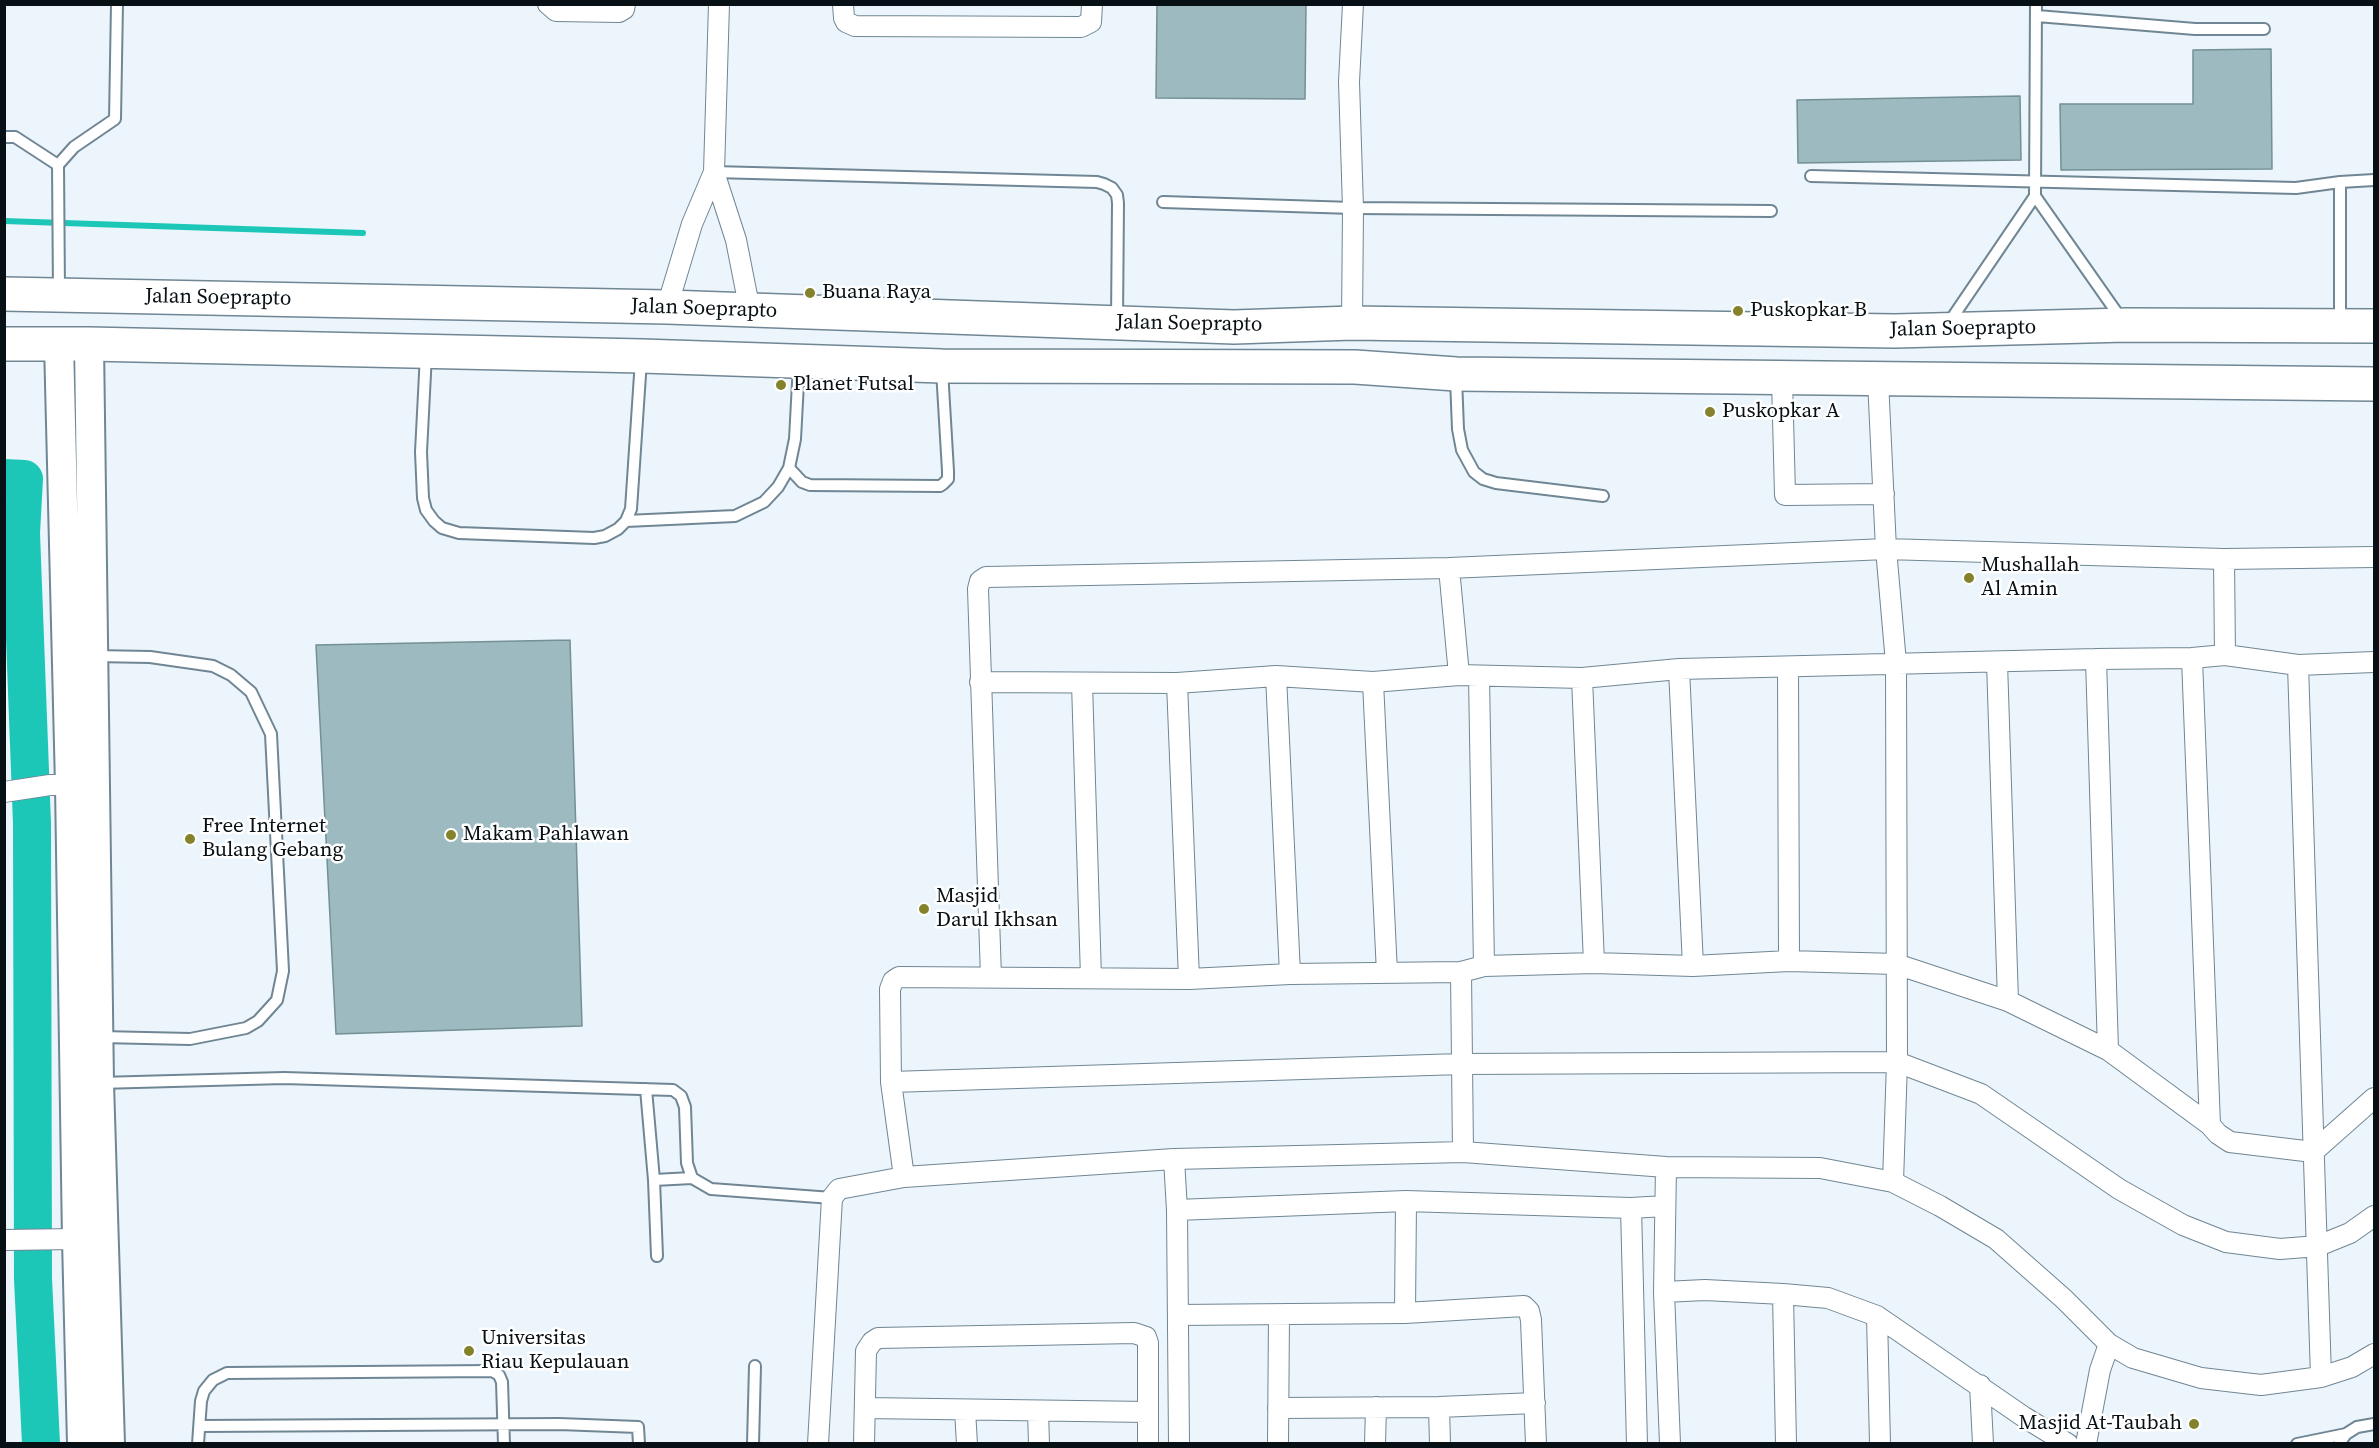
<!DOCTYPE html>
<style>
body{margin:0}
#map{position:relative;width:2379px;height:1448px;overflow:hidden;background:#ebf5fb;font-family:"Source Serif 4",serif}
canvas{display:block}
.frame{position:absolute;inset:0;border:6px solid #071015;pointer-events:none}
</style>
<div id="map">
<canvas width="2379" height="1448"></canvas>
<div class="frame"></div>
</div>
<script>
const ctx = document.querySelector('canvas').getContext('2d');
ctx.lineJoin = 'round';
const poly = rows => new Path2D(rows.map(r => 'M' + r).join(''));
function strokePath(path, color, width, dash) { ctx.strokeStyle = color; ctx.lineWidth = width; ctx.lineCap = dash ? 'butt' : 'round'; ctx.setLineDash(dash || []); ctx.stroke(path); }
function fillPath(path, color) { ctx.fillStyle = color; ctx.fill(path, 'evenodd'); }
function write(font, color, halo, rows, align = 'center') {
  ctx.font = font + ' "Source Serif 4",serif'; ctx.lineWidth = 5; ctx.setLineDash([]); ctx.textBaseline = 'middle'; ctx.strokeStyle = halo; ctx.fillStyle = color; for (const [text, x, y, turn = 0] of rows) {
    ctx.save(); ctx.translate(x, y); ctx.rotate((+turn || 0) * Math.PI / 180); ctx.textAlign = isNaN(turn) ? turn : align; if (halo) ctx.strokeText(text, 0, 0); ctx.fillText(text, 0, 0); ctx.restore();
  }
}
const stream = poly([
 [4,221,363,233]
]);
const river = poly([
 [4,478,24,479,21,533,32,824,33,1279,41,1444]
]);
const building = poly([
 [1157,4,1306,4,1305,99,1156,98,1157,4],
 [2271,49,2272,169,2061,170,2060,104,2193,104,2193,50,2271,49],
 [2020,96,2021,160,1798,163,1797,100,2020,96],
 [570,640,582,1026,336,1034,316,645,570,640]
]);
const lane = poly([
 [2037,16,2195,29,2264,29],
 [4,137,15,137,58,165],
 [714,172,1097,182,1104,184,1112,188,1117,195,1118,203,1117,320],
 [1811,176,2296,188,2340,182,2374,180],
 [2035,196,2036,4],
 [1163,202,1353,208,1771,211],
 [59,292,58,165,74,147,115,119,117,4],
 [2340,323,2340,182],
 [1948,324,2035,196,2122,320],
 [426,354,421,452,423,498,426,510,434,521,442,528,459,533,594,538,605,536,618,529,626,521,631,509,641,360],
 [1456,378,1458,429,1462,450,1474,472,1483,479,1496,483,1603,496],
 [789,468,802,482,810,485,940,486,943,484,948,479,948,471,942,370],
 [626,521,735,516,764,502,778,487,789,468,795,439,799,364],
 [94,656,150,657,213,666,231,675,251,692,271,734,283,971,277,1000,258,1021,246,1028,190,1039,101,1037],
 [99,1083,284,1078,673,1090,681,1096,685,1107,687,1163,692,1178,711,1189,832,1198],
 [646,1089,654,1180,692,1178],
 [654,1180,657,1256],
 [200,1426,559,1424,638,1427,639,1444],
 [198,1444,201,1401,204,1391,213,1380,227,1373,492,1371,499,1375,502,1382,504,1444],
 [753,1444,755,1366],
 [2297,1444,2346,1434],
 [2339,1444,2346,1434,2357,1427,2374,1424]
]);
const street = poly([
 [548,4,556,11,619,12,624,9,625,4],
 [719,4,714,172,736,240,750,311],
 [843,4,844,18,846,22,855,26,1081,27,1091,22,1092,4],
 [667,307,692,224,714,172],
 [1352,323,1353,208,1349,82,1353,4],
 [1782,379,1785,495,1884,494],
 [1878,380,1886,549,1896,663,1897,1062,1893,1182],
 [2224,559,2225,655],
 [1449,568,1459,675],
 [2192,658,2210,1125],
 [2096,659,2108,1050],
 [1997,662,2008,1001],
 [2298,665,2321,1377],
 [1788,667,1789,961],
 [1679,669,1693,966],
 [1276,676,1290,974],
 [1479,677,1484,966],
 [1582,678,1594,963],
 [980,682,1177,683,1276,676,1373,682,1459,675,1582,678,1679,669,2096,659,2192,658,2225,655,2298,665,2374,662],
 [1373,682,1387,973],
 [1082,683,1091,978],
 [1177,683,1189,979],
 [4,792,50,785,82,785],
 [1461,972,1463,1152],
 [991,977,978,589,980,581,986,577,1449,568,1886,549,2224,559,2374,557],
 [891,1082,1461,1064,1897,1062,1981,1094,2119,1189,2183,1225,2226,1242,2280,1249,2318,1246,2350,1233,2374,1216],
 [2313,1152,2374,1098],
 [1174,1159,1177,1210,1179,1444],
 [1666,1167,1664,1292,1670,1444],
 [904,1177,891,1082,890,989,893,981,899,977,1189,979,1290,974,1461,972,1484,966,1594,963,1693,966,1789,961,1896,964,2008,1001,2108,1050,2210,1125,2218,1134,2230,1142,2313,1152],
 [1631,1208,1637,1444],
 [1177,1210,1406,1201,1631,1208,1665,1206],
 [4,1240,77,1239],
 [1664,1292,1705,1290,1783,1294,1828,1298,1877,1316,2024,1417,2068,1444],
 [1783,1294,1786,1444],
 [1405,1313,1406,1201],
 [1178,1315,1405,1313,1524,1306,1529,1311,1531,1320,1536,1444],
 [1877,1316,1880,1444],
 [1980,1385,1983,1444],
 [1439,1407,1440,1444],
 [865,1408,1148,1412],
 [1278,1408,1439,1407,1535,1403],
 [965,1410,967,1444],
 [1038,1411,1039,1444],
 [818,1444,832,1198,839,1189,904,1177,1174,1159,1463,1152,1666,1167,1820,1168,1893,1182,1940,1206,1996,1239,2064,1299,2109,1344,2133,1358,2201,1378,2261,1385,2321,1377,2352,1367,2374,1354],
 [864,1444,866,1351,872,1342,878,1338,1134,1333,1146,1337,1148,1343,1148,1444],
 [1278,1444,1279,1315],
 [1375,1444,1376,1407],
 [2086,1444,2100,1370,2109,1344]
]);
const secondary = poly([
 [59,343,70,785,77,1239,82,1444],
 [89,344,99,1083,110,1444]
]);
const highway = poly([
 [4,294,667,307,1234,327,1352,323,1895,331,2126,325,2374,326],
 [4,344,89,344,642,356,942,366,1355,367,1456,374,2374,384]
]);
const markers = [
 [810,293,6,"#84822b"],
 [1738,311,6,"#84822b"],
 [781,385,6,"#84822b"],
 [1710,412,6,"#84822b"],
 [1969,578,6,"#84822b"],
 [451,835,6,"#84822b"],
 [190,839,6,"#84822b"],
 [924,909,6,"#84822b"],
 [469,1351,6,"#84822b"],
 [2194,1424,6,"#84822b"]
];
const poiNames = [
 ["Buana Raya",822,293],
 ["Puskopkar B",1750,311],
 ["Planet Futsal",793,385],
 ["Puskopkar A",1722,412],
 ["Mushallah",1981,566],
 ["Al Amin",1981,590],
 ["Free Internet",202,827],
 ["Bulang Gebang",202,851],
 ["Makam Pahlawan",463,835],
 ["Masjid",936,897],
 ["Darul Ikhsan",936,921],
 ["Universitas",481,1339],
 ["Riau Kepulauan",481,1363],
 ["Masjid At-Taubah",2182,1424,"right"]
];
const streetNames = [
 ["Jalan Soeprapto",218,298,1],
 ["Jalan Soeprapto",704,309,2],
 ["Jalan Soeprapto",1189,324,1],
 ["Jalan Soeprapto",1963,329,-1]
];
strokePath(stream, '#1dc7b8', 6);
strokePath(river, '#1dc7b8', 38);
fillPath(building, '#9cbac0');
strokePath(building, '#739095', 1.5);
strokePath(lane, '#708694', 14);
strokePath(street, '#708694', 22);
strokePath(secondary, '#708694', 32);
strokePath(highway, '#708694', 36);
strokePath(lane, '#fff', 10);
strokePath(street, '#fff', 20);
strokePath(secondary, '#fff', 28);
strokePath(highway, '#fff', 33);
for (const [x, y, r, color] of markers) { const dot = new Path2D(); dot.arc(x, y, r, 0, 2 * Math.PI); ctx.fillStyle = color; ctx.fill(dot); strokePath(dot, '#fff', 2); }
write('21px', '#071015', '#fff', poiNames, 'left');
write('21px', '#071015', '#fff', streetNames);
</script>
